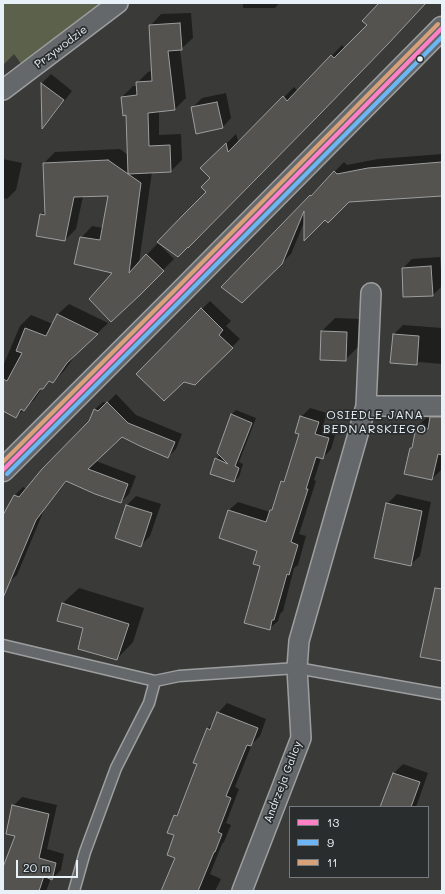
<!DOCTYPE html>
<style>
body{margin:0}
#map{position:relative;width:445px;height:894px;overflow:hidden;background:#3a3a38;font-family:Mali,sans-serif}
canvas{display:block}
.frame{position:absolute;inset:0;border:4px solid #e8f1f8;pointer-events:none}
.legend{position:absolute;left:289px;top:806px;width:140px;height:72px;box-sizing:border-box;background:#2a2d2e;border:1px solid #767b7f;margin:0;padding:5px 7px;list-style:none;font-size:12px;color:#e8f1f8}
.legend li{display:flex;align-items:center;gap:8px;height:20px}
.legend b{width:20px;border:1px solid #767b7f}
.scale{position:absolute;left:16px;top:860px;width:62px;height:18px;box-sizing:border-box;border:2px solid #e8f1f8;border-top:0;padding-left:5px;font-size:12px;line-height:14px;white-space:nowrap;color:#e8f1f8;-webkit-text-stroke:3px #2a2d2e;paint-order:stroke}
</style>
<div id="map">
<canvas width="445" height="894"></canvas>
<div class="frame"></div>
<ul class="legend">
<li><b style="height:5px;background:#ff80c5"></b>13</li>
<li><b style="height:5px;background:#6db6f5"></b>9</li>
<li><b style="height:5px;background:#d9a179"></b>11</li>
</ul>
<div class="scale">20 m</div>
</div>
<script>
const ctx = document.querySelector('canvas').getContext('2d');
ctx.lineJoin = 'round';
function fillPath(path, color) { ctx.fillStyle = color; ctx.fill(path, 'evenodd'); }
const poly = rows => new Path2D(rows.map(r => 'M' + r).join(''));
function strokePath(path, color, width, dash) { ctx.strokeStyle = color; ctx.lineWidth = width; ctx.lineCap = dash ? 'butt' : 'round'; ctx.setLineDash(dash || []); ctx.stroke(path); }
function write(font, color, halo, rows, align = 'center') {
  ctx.font = font + ' Mali,sans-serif'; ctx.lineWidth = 3.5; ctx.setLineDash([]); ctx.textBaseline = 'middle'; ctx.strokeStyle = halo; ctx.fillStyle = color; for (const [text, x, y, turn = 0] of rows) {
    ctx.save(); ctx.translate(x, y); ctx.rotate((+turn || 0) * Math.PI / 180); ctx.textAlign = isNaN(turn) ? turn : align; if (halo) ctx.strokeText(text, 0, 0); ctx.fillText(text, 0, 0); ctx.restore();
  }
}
const green = poly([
 [3,3,108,3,24,68,14,54,3,65]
]);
const shadow = poly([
 [239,3,279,3,275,8,243,8,243,3],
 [380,3,425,3,207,192,211,178,202,168,236,134,239,143,294,87,298,91,342,45,345,49,368,25],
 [191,13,193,38,181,49,180,50,186,98,175,109,159,111,159,135,181,134,182,160,171,171,152,172,139,263,158,243,174,259,139,294,81,238,92,226,103,228,109,195,83,196,76,229,65,240,41,215,45,211,44,163,55,152,120,149,128,155,127,114,122,97,133,86,137,86,137,83,148,72,152,71,150,26,161,14],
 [51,74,72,91,51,118,43,126,42,83],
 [226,93,231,118,222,128,192,108,202,98],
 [442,154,442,195,349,201,325,219,305,220,291,254,242,301,310,196,320,186,320,187,344,162,347,165,378,159],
 [3,159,22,163,16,190,7,199,3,198],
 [440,257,442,286,433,295,404,296,403,268,412,259],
 [210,301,231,321,226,326,240,339,195,384,183,381,138,374],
 [69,304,108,323,77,353,64,371,53,382,51,380,42,388,35,399,16,417,3,410,3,366,20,326,31,315,53,324,58,314],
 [335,318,360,319,358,347,345,360,321,359,322,331],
 [403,325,442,328,442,364,419,362,416,364,394,334],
 [116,394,136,415,182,434,176,449,168,457,121,436,96,461,136,476,129,494,121,502,67,481,44,510,17,575,8,583,3,581,3,512,5,513,15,495,23,487,27,489,90,421,94,410,103,402,107,403],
 [310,408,327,413,323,425,337,429,331,449,323,458,321,458,314,480,316,481,299,534,306,536,298,565,294,568,283,611,280,614,278,621,269,629,262,566,258,550,229,510,238,502,270,512,271,510,275,506,282,482,286,478,300,434,301,417],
 [236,410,256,418,239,462,243,464,239,477,234,481,216,459,220,455,231,415],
 [426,418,437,420,442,419,442,467,441,470,432,479,410,448,413,446,417,427],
 [397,494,431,502,420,556,410,565,387,504],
 [136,496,161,504,150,536,141,545,116,537,127,505],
 [79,588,144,608,133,642,117,659,62,604],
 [227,703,266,719,260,736,252,744,235,787,239,789,226,823,231,825,224,842,222,844,210,874,221,879,215,891,162,891,176,857,175,816,180,810,199,764,207,729,214,722,218,713],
 [403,764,428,773,416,807,381,807,394,773],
 [22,797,57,805,47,849,64,854,61,870,52,879,51,878,46,891,3,891,3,869,17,836,13,806]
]);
const building = poly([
 [379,3,426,3,388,44,320,114,188,248,188,247,178,257,157,242,184,214,206,192,201,187,210,178,200,168,226,143,228,152,283,96,287,101,331,55,334,58,367,25,362,21,379,3],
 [180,23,182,50,168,51,175,110,148,113,149,146,170,145,171,172,128,174,126,115,123,116,121,97,137,95,136,82,152,81,149,25,180,23],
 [41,83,64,100,42,129,41,83],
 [217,102,223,128,196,134,191,107,217,102],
 [108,160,141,183,129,273,146,254,164,271,140,295,111,322,89,299,112,273,74,264,80,237,100,240,108,196,74,197,65,241,36,236,40,214,45,215,43,163,108,160],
 [442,162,442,196,349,202,328,223,325,220,304,241,304,211,282,264,242,303,221,287,310,195,311,196,334,171,337,174,368,168,442,162],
 [431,266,433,296,403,297,402,268,431,266],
 [201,308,223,330,219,335,233,348,195,385,184,382,164,401,136,374,201,308],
 [57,314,98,334,67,363,53,383,49,381,43,389,40,389,24,411,21,409,16,418,3,411,3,379,7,381,22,353,16,351,25,328,46,336,57,314],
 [321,331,347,332,346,361,320,360,321,331],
 [393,334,419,336,417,365,390,363,393,334],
 [107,402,128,423,175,442,168,458,140,446,122,437,88,469,128,484,121,503,95,494,66,481,36,520,3,598,3,515,14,495,19,497,42,469,89,421,94,409,98,411,107,402],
 [231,414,252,423,235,466,239,468,234,482,210,474,215,458,228,464,217,453,231,414],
 [300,416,319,422,315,434,329,438,323,459,316,457,306,489,308,489,291,542,298,545,289,575,287,574,274,620,272,620,270,630,244,623,260,566,253,564,257,551,219,538,228,510,266,522,270,510,272,510,281,481,284,482,299,434,295,433,300,416],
 [430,417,442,417,442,455,438,454,432,480,404,474,410,448,412,448,416,427,428,429,430,417],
 [386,503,422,511,411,566,374,558,386,503],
 [126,505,152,513,141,547,115,538,126,505],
 [435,588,442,589,442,661,420,657,435,588],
 [62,603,129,624,117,660,78,649,83,628,57,621,62,603],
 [217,712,258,728,251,746,247,745,226,796,231,798,218,832,222,834,215,852,214,852,198,891,161,891,175,858,167,855,174,835,167,833,174,815,177,816,197,764,193,763,207,728,210,730,217,712],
 [393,773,420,782,411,807,380,807,393,773],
 [12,805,49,814,39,858,56,863,52,880,44,876,39,891,3,891,3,867,15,836,6,834,12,805]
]);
const lane = poly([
 [3,645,155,681,179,676,297,668,442,694],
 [74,891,85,852,116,768,149,703,155,681]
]);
const street = poly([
 [3,90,118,3],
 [366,406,442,406],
 [242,891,301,738,297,668,299,641,366,406,371,293]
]);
const secondary = poly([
 [3,470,178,295,442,28]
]);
const bus1 = poly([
 [3,470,178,295,442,28]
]);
const bus2 = poly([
 [7,474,182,299,442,37]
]);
const bus3 = poly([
 [3,462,174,291,438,24]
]);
const markers = [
 [420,59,3.5,"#e8f1f8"]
];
const streetNames = [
 ["Przywodzie",61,47,-37],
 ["Andrzeja Galicy",283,782,-69]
];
const neighbourhoodNames = [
 ["OSIEDLE JANA",375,415],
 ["BEDNARSKIEGO",375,429]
];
fillPath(green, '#5b614a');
fillPath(shadow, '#0007');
fillPath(building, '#545350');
strokePath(building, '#9c9e9f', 1);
strokePath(lane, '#9c9e9f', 13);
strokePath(street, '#9c9e9f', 22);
strokePath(secondary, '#9c9e9f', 25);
strokePath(lane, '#65686b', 10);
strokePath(street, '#65686b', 19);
strokePath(secondary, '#65686b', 22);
strokePath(bus1, '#ff80c5', 4);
strokePath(bus2, '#6db6f5', 4);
strokePath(bus3, '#d9a179', 4);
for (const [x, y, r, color] of markers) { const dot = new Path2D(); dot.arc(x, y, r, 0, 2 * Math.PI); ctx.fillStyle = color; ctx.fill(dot); strokePath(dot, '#2a2d2e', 1.5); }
write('11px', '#e8f1f8', '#2a2d2e', streetNames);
ctx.letterSpacing = '1px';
write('12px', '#e8f1f8', '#2a2d2e', neighbourhoodNames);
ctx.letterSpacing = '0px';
</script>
